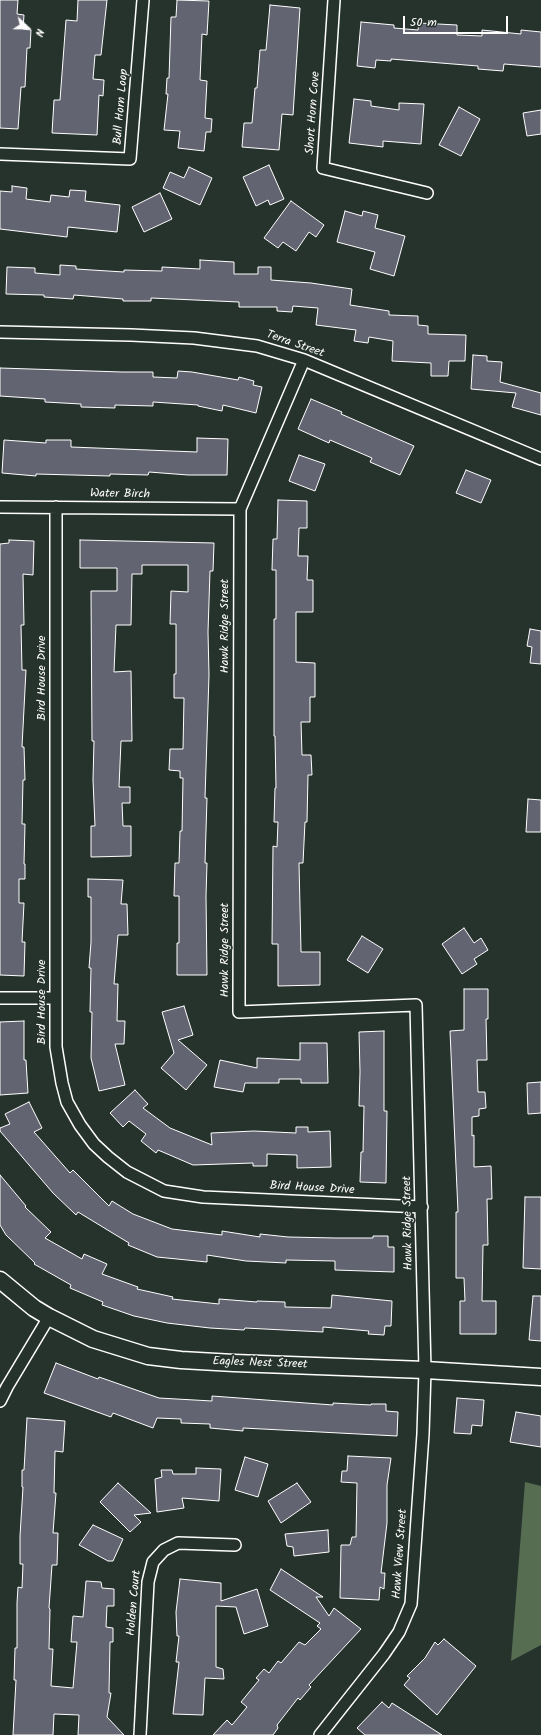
<!DOCTYPE html>
<style>
body{margin:0}
#map{position:relative;width:541px;height:1735px;overflow:hidden;background:#26332d;font-family:Kalam,sans-serif}
canvas{display:block}
.north{position:absolute;left:8px;top:8px;width:40px;height:40px;-webkit-text-stroke:3px #26332d;paint-order:stroke;rotate:112deg;font-size:11px;font-weight:700;line-height:16px;text-align:center;color:#fff}
.north::after{content:'';display:block;margin:auto;width:14px;height:18px;background:#fff;clip-path:polygon(50% 0,100% 100%,50% 72%,0 100%)}
.scale{position:absolute;left:403px;top:16px;width:105px;height:18px;box-sizing:border-box;border:2px solid #fff;border-top:0;padding-left:5px;font-size:12px;line-height:14px;white-space:nowrap;color:#fff;-webkit-text-stroke:3px #26332d;paint-order:stroke}
</style>
<div id="map">
<canvas width="541" height="1735"></canvas>
<div class="north">N</div>
<div class="scale">50 m</div>
</div>
<script>
const ctx = document.querySelector('canvas').getContext('2d');
ctx.lineJoin = 'round';
function fillPath(path, color) { ctx.fillStyle = color; ctx.fill(path, 'evenodd'); }
const poly = rows => new Path2D(rows.map(r => 'M' + r).join(''));
function strokePath(path, color, width, dash) { ctx.strokeStyle = color; ctx.lineWidth = width; ctx.lineCap = dash ? 'butt' : 'round'; ctx.setLineDash(dash || []); ctx.stroke(path); }
function write(font, color, halo, rows, align = 'center') {
  ctx.font = font + ' Kalam,sans-serif'; ctx.lineWidth = 3.5; ctx.setLineDash([]); ctx.textBaseline = 'middle'; ctx.strokeStyle = halo; ctx.fillStyle = color; for (const [text, x, y, turn = 0] of rows) {
    ctx.save(); ctx.translate(x, y); ctx.rotate((+turn || 0) * Math.PI / 180); ctx.textAlign = isNaN(turn) ? turn : align; if (halo) ctx.strokeText(text, 0, 0); ctx.fillText(text, 0, 0); ctx.restore();
  }
}
const green = poly([
 [525,1482,541,1486,541,1645,511,1661]
]);
const building = poly([
 [0,0,18,0,17,14,24,15,23,29,31,30,30,48,27,48,25,87,21,87,18,129,0,128,0,0],
 [78,0,107,0,101,55,95,55,93,79,104,80,103,96,99,95,97,135,52,133,54,100,60,100,66,20,77,21,78,0],
 [177,0,209,1,207,35,202,34,200,80,207,81,205,118,212,119,211,132,206,132,204,151,178,148,180,131,164,130,168,94,166,94,167,78,169,78,171,17,176,17,177,0],
 [270,5,300,8,293,115,282,114,279,150,242,147,244,123,252,123,255,88,257,88,260,50,266,50,270,5],
 [361,22,394,25,394,28,418,30,419,23,457,25,457,35,482,36,482,30,521,34,521,30,541,32,541,67,504,64,503,71,478,69,478,66,391,59,391,61,376,60,375,68,357,66,361,22],
 [354,99,371,101,371,106,399,110,399,103,424,104,421,144,383,141,383,147,349,143,354,99],
 [459,107,480,119,461,156,439,145,459,107],
 [541,110,541,134,527,136,523,113,541,110],
 [269,165,284,199,270,205,268,200,256,206,243,177,269,165],
 [189,167,212,178,200,205,163,188,170,172,184,178,189,167],
 [12,186,27,188,26,199,50,202,51,195,69,197,70,190,86,191,85,201,120,205,117,232,68,227,67,237,0,229,0,191,12,192,12,186],
 [160,193,172,219,144,232,132,207,160,193],
 [291,201,324,225,316,237,309,232,296,251,283,242,278,248,264,238,291,201],
 [345,211,362,216,363,211,378,215,375,228,405,236,394,276,370,269,375,252,337,242,345,211],
 [200,260,234,262,234,274,258,274,258,267,271,267,271,280,311,283,352,289,350,305,389,311,389,315,418,316,418,325,428,326,428,334,466,335,465,361,449,361,448,376,431,376,431,363,392,361,393,341,369,337,368,343,354,341,356,330,316,325,318,308,293,306,292,312,277,311,277,307,239,307,239,302,151,298,151,301,123,301,123,299,74,295,73,299,44,297,44,295,6,294,7,267,35,268,35,273,60,275,60,265,76,266,76,269,124,272,124,270,162,271,162,267,200,269,200,260],
 [473,355,487,356,487,361,502,362,500,382,541,393,541,415,512,407,516,393,471,389,473,355],
 [0,368,122,372,153,372,153,377,177,378,178,371,192,372,238,380,239,377,254,381,253,385,262,387,256,413,223,405,222,411,198,406,198,405,153,402,153,406,115,405,115,408,81,407,81,404,45,402,45,399,0,396,0,368],
 [311,399,342,412,341,414,414,446,400,475,370,462,372,458,330,440,329,443,298,429,311,399],
 [197,438,228,439,227,475,188,475,149,472,148,475,110,474,110,476,36,474,36,476,2,473,4,440,46,443,46,440,71,440,71,447,197,452,197,438],
 [299,455,325,464,315,491,289,481,299,455],
 [466,470,491,480,481,503,456,493,466,470],
 [278,500,307,501,307,528,299,528,298,556,308,556,307,580,313,580,313,612,296,612,296,662,315,663,315,697,310,697,310,722,301,722,302,755,311,755,312,775,308,775,307,822,305,822,303,863,299,863,301,952,320,952,320,985,278,986,278,944,272,944,273,846,277,847,278,822,274,822,275,788,276,788,275,736,274,736,274,619,276,619,276,570,272,570,273,539,277,539,278,500],
 [9,540,34,541,33,575,23,574,24,625,21,625,22,670,26,670,22,747,24,747,25,780,23,780,22,824,25,824,24,864,25,864,25,879,19,879,19,903,24,903,22,942,25,942,24,976,0,975,0,544,9,543,9,540],
 [80,540,214,543,213,571,210,571,208,632,209,675,205,798,207,798,205,863,207,863,206,896,207,975,177,975,177,943,179,943,179,896,174,896,175,863,179,863,180,831,182,831,183,778,180,778,180,771,169,770,170,749,183,749,184,698,174,698,174,674,176,674,176,624,170,624,171,591,188,592,188,565,142,565,142,574,132,574,131,625,116,625,114,672,131,671,132,741,121,741,119,787,130,787,130,803,122,803,123,826,131,826,131,856,91,857,91,826,95,826,93,780,94,741,92,741,91,591,117,591,117,568,80,568,80,540],
 [530,629,541,631,541,664,530,663,532,647,527,646,530,629],
 [528,799,541,800,541,832,526,832,528,799],
 [88,879,123,880,121,904,127,904,128,935,118,935,114,984,118,984,117,1021,125,1021,124,1044,115,1044,125,1085,99,1091,91,1058,92,1012,90,1012,91,968,89,968,91,942,91,897,88,897,88,879],
 [464,928,474,943,481,938,488,950,474,959,477,964,462,974,442,944,464,928],
 [362,936,383,949,368,973,347,960,362,936],
 [464,989,488,989,488,1019,486,1019,487,1060,477,1060,478,1092,485,1092,486,1108,479,1109,479,1116,472,1117,472,1136,474,1135,474,1167,491,1166,492,1199,487,1199,488,1245,483,1245,482,1301,496,1301,496,1334,460,1334,460,1301,465,1301,464,1278,456,1278,456,1212,458,1212,450,1031,464,1030,464,989],
 [184,1006,193,1035,178,1040,207,1065,186,1090,161,1068,174,1053,162,1012,184,1006],
 [24,1021,24,1060,26,1060,28,1093,0,1095,0,1022,24,1021],
 [384,1031,384,1111,387,1111,386,1183,360,1182,361,1152,363,1152,364,1106,359,1106,360,1072,359,1032,384,1031],
 [300,1043,327,1043,328,1083,301,1083,301,1079,279,1079,279,1083,245,1083,243,1092,214,1087,220,1060,257,1068,257,1058,300,1060,300,1043],
 [541,1082,541,1113,528,1114,527,1083,541,1082],
 [135,1090,148,1104,143,1108,170,1128,212,1145,211,1133,254,1131,296,1133,296,1127,308,1127,308,1132,330,1131,331,1167,297,1168,297,1155,267,1154,267,1166,253,1166,253,1163,193,1165,158,1150,156,1153,141,1141,146,1134,129,1121,123,1127,110,1113,135,1090],
 [29,1102,42,1128,34,1132,70,1173,73,1170,109,1206,112,1201,133,1214,172,1229,222,1235,222,1231,260,1237,260,1234,288,1237,336,1238,373,1238,373,1236,388,1236,388,1247,394,1247,394,1272,335,1270,335,1261,286,1260,286,1263,246,1261,207,1255,207,1262,157,1257,128,1245,129,1243,78,1212,76,1215,53,1193,0,1131,0,1128,10,1124,5,1114,29,1102],
 [0,1175,26,1206,25,1207,51,1232,45,1238,82,1259,84,1254,107,1264,102,1274,138,1287,137,1289,173,1297,172,1299,219,1304,219,1299,257,1302,257,1301,285,1302,285,1307,331,1308,332,1295,392,1301,391,1326,385,1326,384,1335,368,1334,369,1331,323,1327,323,1332,245,1328,244,1330,210,1328,167,1323,134,1316,102,1305,103,1302,70,1288,71,1285,34,1264,35,1263,6,1235,0,1225,0,1175],
 [525,1197,541,1197,541,1269,523,1268,525,1197],
 [533,1296,541,1296,541,1341,529,1340,533,1296],
 [56,1363,98,1379,99,1377,159,1398,212,1401,212,1396,333,1405,333,1403,371,1405,371,1404,386,1404,386,1411,398,1412,397,1436,243,1428,243,1431,210,1428,210,1424,181,1423,181,1419,157,1418,153,1428,113,1413,111,1417,44,1393,56,1363],
 [457,1398,484,1400,482,1426,472,1425,471,1434,454,1433,457,1398],
 [516,1412,541,1416,541,1447,510,1442,516,1412],
 [27,1418,65,1421,63,1452,55,1451,54,1493,56,1493,53,1533,58,1533,57,1565,52,1565,49,1608,50,1609,49,1649,53,1649,51,1686,73,1688,77,1642,71,1642,73,1616,83,1617,86,1581,101,1582,102,1588,114,1589,114,1606,107,1606,106,1627,113,1628,113,1642,110,1642,109,1693,111,1693,107,1717,124,1735,78,1735,79,1715,54,1714,53,1735,13,1735,16,1680,14,1680,15,1648,17,1648,17,1603,18,1587,22,1588,23,1564,20,1564,20,1536,23,1487,22,1487,22,1470,24,1470,27,1418],
 [348,1456,391,1458,387,1485,387,1523,381,1573,385,1573,384,1589,380,1587,379,1600,340,1598,341,1545,350,1545,352,1537,356,1537,357,1483,341,1482,342,1471,347,1471,348,1456],
 [245,1457,268,1464,258,1497,235,1490,245,1457],
 [196,1468,221,1469,219,1501,182,1498,184,1508,157,1512,155,1479,162,1477,161,1470,172,1470,173,1474,196,1474,196,1468],
 [118,1483,151,1513,134,1515,141,1522,130,1532,100,1502,118,1483],
 [297,1483,311,1502,281,1523,268,1501,297,1483],
 [93,1525,123,1539,113,1561,108,1561,79,1545,93,1525],
 [328,1530,329,1552,294,1556,293,1547,287,1546,285,1534,328,1530],
 [281,1569,323,1597,316,1597,329,1616,334,1608,361,1629,309,1685,311,1687,300,1700,298,1698,277,1725,278,1728,273,1735,213,1735,227,1720,232,1725,247,1707,241,1702,259,1680,256,1678,264,1669,269,1673,278,1661,281,1663,299,1642,305,1645,321,1629,317,1626,320,1623,270,1590,281,1569],
 [180,1579,221,1583,221,1601,257,1589,268,1626,244,1634,236,1607,216,1606,216,1667,223,1669,224,1679,205,1678,203,1715,173,1714,179,1662,176,1662,179,1636,177,1636,176,1612,180,1579],
 [444,1639,476,1666,437,1715,404,1685,410,1678,407,1676,425,1658,435,1642,438,1645,444,1639],
 [382,1702,389,1708,392,1703,442,1735,365,1735,357,1728,382,1702]
]);
const street = poly([
 [334,0,323,168,427,193],
 [0,154,130,159,143,0],
 [0,332,131,335,194,338,257,346,304,360,541,459],
 [304,360,240,509,239,1012,416,1005,425,1370,423,1434,411,1604,399,1632,384,1654,320,1735],
 [0,507,240,509],
 [56,507,56,1047,62,1083,67,1102,80,1125,94,1144,108,1157,127,1172,164,1191,203,1197,422,1207],
 [0,998,56,998],
 [0,1401,7,1387,49,1317],
 [140,1735,148,1582,153,1562,164,1550,178,1543,235,1545]
]);
const secondary = poly([
 [0,1280,34,1308,49,1317,93,1339,148,1356,181,1360,234,1363,425,1370,541,1377]
]);
const streetNames = [
 ["Bull Horn Loop",122,107,-85],
 ["Short Horn Cove",314,113,-86],
 ["Terra Street",295,345,19],
 ["Water Birch",120,495,1],
 ["Hawk Ridge Street",226,626,-90],
 ["Bird House Drive",43,678,-90],
 ["Hawk Ridge Street",226,950,-90],
 ["Bird House Drive",43,1002,-90],
 ["Bird House Drive",312,1189,3],
 ["Hawk Ridge Street",409,1223,-91],
 ["Eagles Nest Street",260,1364,2],
 ["Hawk View Street",401,1554,-86],
 ["Holden Court",135,1603,-85]
];
fillPath(green, '#566d52');
fillPath(building, '#636471');
strokePath(building, '#fff', 1);
strokePath(street, '#fff', 14);
strokePath(secondary, '#fff', 19);
strokePath(street, '#26332d', 11);
strokePath(secondary, '#26332d', 16);
write('12px', '#fff', '#26332d', streetNames);
</script>
